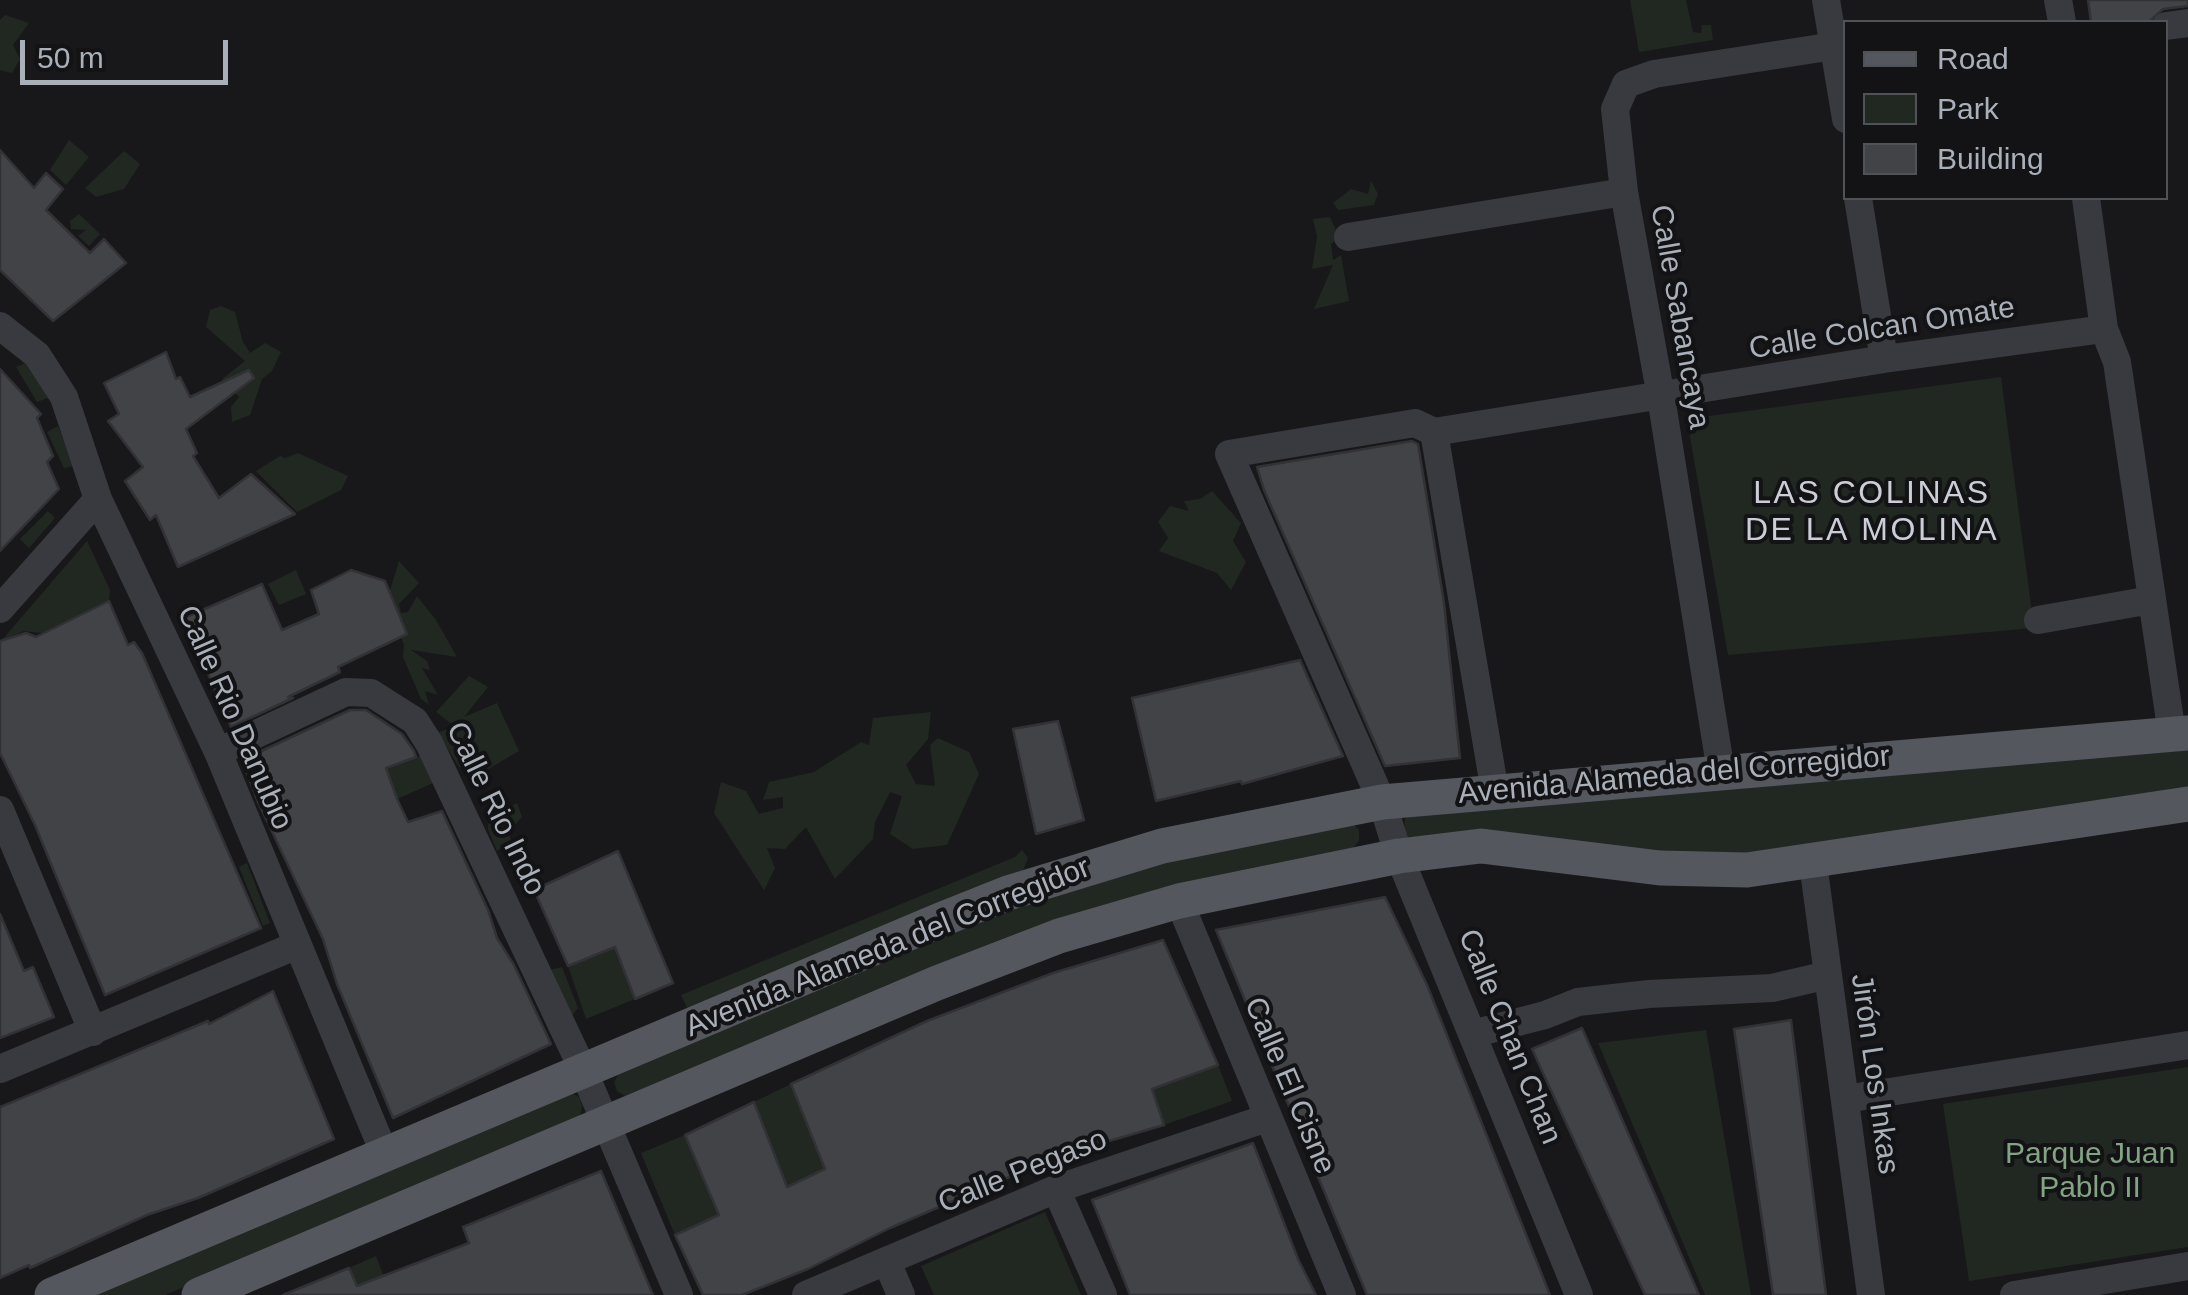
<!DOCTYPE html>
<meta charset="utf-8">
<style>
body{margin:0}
#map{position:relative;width:2188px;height:1295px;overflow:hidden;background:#18181a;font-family:Arial,sans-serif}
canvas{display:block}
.legend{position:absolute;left:1843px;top:20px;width:325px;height:180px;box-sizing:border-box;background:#131315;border:2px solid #4f5257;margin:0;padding:12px 18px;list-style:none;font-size:30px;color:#aab0ba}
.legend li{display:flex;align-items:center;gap:20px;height:50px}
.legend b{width:50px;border:2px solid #4f5257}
.scale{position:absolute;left:20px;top:40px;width:208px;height:45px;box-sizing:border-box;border:5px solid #aab0ba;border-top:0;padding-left:12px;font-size:30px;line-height:35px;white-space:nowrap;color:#aab0ba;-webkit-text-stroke:8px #131315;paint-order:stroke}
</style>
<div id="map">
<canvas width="2188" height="1295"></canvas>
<ul class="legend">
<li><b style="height:12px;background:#55575e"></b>Road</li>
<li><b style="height:28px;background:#202821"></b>Park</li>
<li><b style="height:28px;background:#424347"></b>Building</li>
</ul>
<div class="scale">50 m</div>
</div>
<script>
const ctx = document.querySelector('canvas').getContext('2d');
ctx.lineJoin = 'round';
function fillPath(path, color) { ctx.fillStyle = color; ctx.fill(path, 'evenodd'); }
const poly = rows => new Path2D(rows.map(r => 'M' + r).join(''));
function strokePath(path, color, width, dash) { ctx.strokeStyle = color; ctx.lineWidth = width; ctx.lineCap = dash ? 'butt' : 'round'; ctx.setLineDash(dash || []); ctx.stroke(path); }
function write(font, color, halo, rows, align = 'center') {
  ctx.font = font + ' Arial,sans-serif'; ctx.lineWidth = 8; ctx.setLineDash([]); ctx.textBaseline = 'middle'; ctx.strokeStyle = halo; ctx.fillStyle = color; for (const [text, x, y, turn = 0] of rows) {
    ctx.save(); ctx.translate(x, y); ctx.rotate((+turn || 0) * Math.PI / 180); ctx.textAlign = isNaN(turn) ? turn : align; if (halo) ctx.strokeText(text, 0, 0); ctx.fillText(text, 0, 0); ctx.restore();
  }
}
const green = poly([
 [1630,0,1686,0,1693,32,1701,33,1702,25,1711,25,1713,40,1639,52],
 [5,15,29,23,13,45,20,59,12,73,0,70,0,20],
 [69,140,89,157,66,185,50,170],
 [124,151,140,164,124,189,96,197,85,188],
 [1371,181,1378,194,1374,205,1338,210,1333,203,1351,189,1368,194],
 [79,214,100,234,89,246,78,236,86,230,71,229,70,221],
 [1330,217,1336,230,1337,240,1331,244,1333,260,1341,255,1349,301,1314,309,1333,265,1312,269,1317,237,1313,219],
 [221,306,235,312,243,342,250,353,265,343,281,352,272,371,262,379,250,415,232,422,231,407,239,397,222,379,245,361,206,327,210,310],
 [26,363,38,378,48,398,37,402,16,367],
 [2001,377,2034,628,1728,655,1687,419],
 [58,426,74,466,64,468,47,432],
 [298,453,348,476,341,490,297,512,256,471,280,456,285,458],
 [1212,491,1241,523,1233,541,1246,562,1231,590,1217,573,1159,551,1168,538,1158,522,1170,506,1189,511,1184,501,1200,499],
 [48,511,55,518,29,548,20,539],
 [87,541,110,590,109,601,42,633,24,631,2,640],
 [399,561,419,583,399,604,401,613,408,612,417,596,436,620,457,657,411,650,427,661,430,670,422,668,438,695,425,691,429,705,421,699,403,657,404,645,388,597],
 [296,570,306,594,279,605,268,584],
 [469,676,488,687,464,717,497,703,519,751,478,775,459,767,438,733,454,726,436,712],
 [931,712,928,739,906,765,916,784,935,786,930,745,938,738,969,752,979,774,947,845,913,849,890,834,902,796,890,792,875,822,873,839,835,879,806,827,785,849,767,848,775,868,764,890,714,813,721,782,746,791,759,814,783,808,783,797,763,800,769,782,814,772,861,742,869,745,873,718],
 [2188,747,2188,790,1716,859,1408,838,1404,829,1405,819,1410,814],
 [420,756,433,783,397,799,386,768],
 [517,803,522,817,508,832,511,840,497,851,488,829,489,817],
 [1352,823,1359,830,1359,841,1353,848,625,1096,617,1091,614,1082,618,1075,998,910,1139,866],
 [1022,850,1028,858,1022,873,688,1010,681,995,1015,857],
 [247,863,270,923,263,926,239,867],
 [615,947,635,999,586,1019,568,966],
 [562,967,578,1008,571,1017,550,970],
 [1706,1030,1751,1295,1705,1295,1598,1043],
 [1218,1065,1232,1101,1164,1125,1152,1089],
 [2188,1067,2188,1247,1969,1281,1943,1104],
 [791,1084,825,1169,787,1186,754,1102],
 [570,1092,579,1097,582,1106,580,1117,574,1122,165,1295,85,1295],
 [685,1135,719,1215,675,1235,641,1153],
 [1045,1212,1081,1295,934,1295,921,1266],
 [376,1256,391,1295,361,1295,349,1268]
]);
const building = poly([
 [2088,0,2188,0,2188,6,2163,9,2150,21,2091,22,2088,0],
 [0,150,34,188,46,173,63,189,46,210,90,253,104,239,126,263,53,321,0,270,0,150],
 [166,352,176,379,180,377,190,397,249,370,254,378,186,429,197,453,193,456,219,498,251,474,295,514,178,567,156,515,150,520,125,481,143,467,108,421,119,414,104,383,166,352],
 [0,369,41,414,37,418,53,456,47,462,59,489,0,551,0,369],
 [1412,441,1418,444,1444,603,1460,758,1385,766,1264,490,1257,467,1412,441],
 [351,570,385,581,407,634,338,667,340,672,288,697,293,698,231,727,184,618,262,584,282,630,319,614,311,590,351,570],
 [109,601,128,645,134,642,142,653,261,928,105,995,35,825,0,753,0,641,26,633,36,637,109,601],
 [1300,660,1343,756,1242,784,1241,781,1156,801,1132,698,1300,660],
 [350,710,366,710,402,734,414,751,416,757,386,768,397,799,408,822,442,811,488,910,497,938,514,965,551,1044,393,1118,337,984,323,939,258,802,242,760,350,710],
 [1058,721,1084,820,1036,834,1013,729,1058,721],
 [618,851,673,983,635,999,615,947,568,966,534,890,618,851],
 [1385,897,1427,985,1550,1295,1367,1295,1216,930,1385,897],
 [0,914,24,971,33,967,54,1017,0,1038,0,914],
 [1163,940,1218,1065,1152,1089,1164,1125,1061,1155,890,1228,808,1269,742,1295,703,1295,675,1235,719,1215,685,1135,754,1102,787,1187,825,1169,791,1084,927,1021,1053,973,1163,940],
 [273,991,334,1139,198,1198,147,1215,30,1268,29,1265,0,1278,0,1107,208,1021,209,1024,273,991],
 [1791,1020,1826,1295,1773,1295,1734,1029,1791,1020],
 [1582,1028,1699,1295,1645,1295,1532,1049,1582,1028],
 [1253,1143,1298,1259,1316,1295,1130,1295,1092,1200,1253,1143],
 [601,1171,653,1295,283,1295,349,1268,357,1286,469,1243,463,1227,601,1171]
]);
const minor = poly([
 [1826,0,1846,119],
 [2058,0,2062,22],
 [2166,26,2188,23],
 [1858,198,1884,359],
 [2086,198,2104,329,2117,362,2172,734],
 [1348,237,1624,192],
 [0,326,37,355,64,397,98,499,218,752,385,1155],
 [1434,432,1415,423,1229,454,1382,802,1399,856,1579,1295],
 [1434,432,1884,359,2104,329],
 [1434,432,1495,792],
 [0,609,98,499],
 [2038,620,2151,600],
 [218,752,346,692,371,693,415,721,429,743,583,1070,679,1295],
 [1721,772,1661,397,1624,192,1615,109,1626,84,1654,74,1834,46],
 [0,810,93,1032],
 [1813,863,1871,1295],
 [1179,901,1342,1295],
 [1472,1034,1545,1015,1578,1002,1649,994,1772,988,1828,975],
 [0,1069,295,946],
 [1845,1099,2188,1045],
 [1056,1189,1103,1295],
 [887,1262,901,1295],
 [806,1295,1056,1189,1267,1118],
 [2014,1295,2188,1266]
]);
const major = poly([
 [52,1295,940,920,1008,893,1162,846,1382,802,2188,733],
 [199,1295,937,983,1059,936,1179,901,1399,856,1481,846,1660,868,1747,870,2188,804]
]);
const streetNames = [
 ["Calle Sabancaya",1679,317,80],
 ["Calle Colcan Omate",1882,329,-9],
 ["Calle Rio Danubio",234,718,66],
 ["Avenida Alameda del Corregidor",1674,776,-5],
 ["Calle Rio Indo",495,809,64],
 ["Avenida Alameda del Corregidor",888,948,-22],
 ["Calle Chan Chan",1509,1037,68],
 ["Jirón Los Inkas",1874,1074,82],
 ["Calle El Cisne",1289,1086,67],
 ["Calle Pegaso",1023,1172,-22]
];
const parkNames = [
 ["Parque Juan",2090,1155],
 ["Pablo II",2090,1189]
];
const neighbourhoodNames = [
 ["LAS COLINAS",1872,494],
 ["DE LA MOLINA",1872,531]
];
fillPath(green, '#202821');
fillPath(building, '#424347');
strokePath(building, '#323236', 2.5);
strokePath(minor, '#393a3f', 28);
strokePath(major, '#55575e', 35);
write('30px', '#aab0ba', '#131315', streetNames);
write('30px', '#82a483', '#131315', parkNames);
ctx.letterSpacing = '2.5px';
write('32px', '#cbced6', '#131315', neighbourhoodNames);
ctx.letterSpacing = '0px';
</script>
